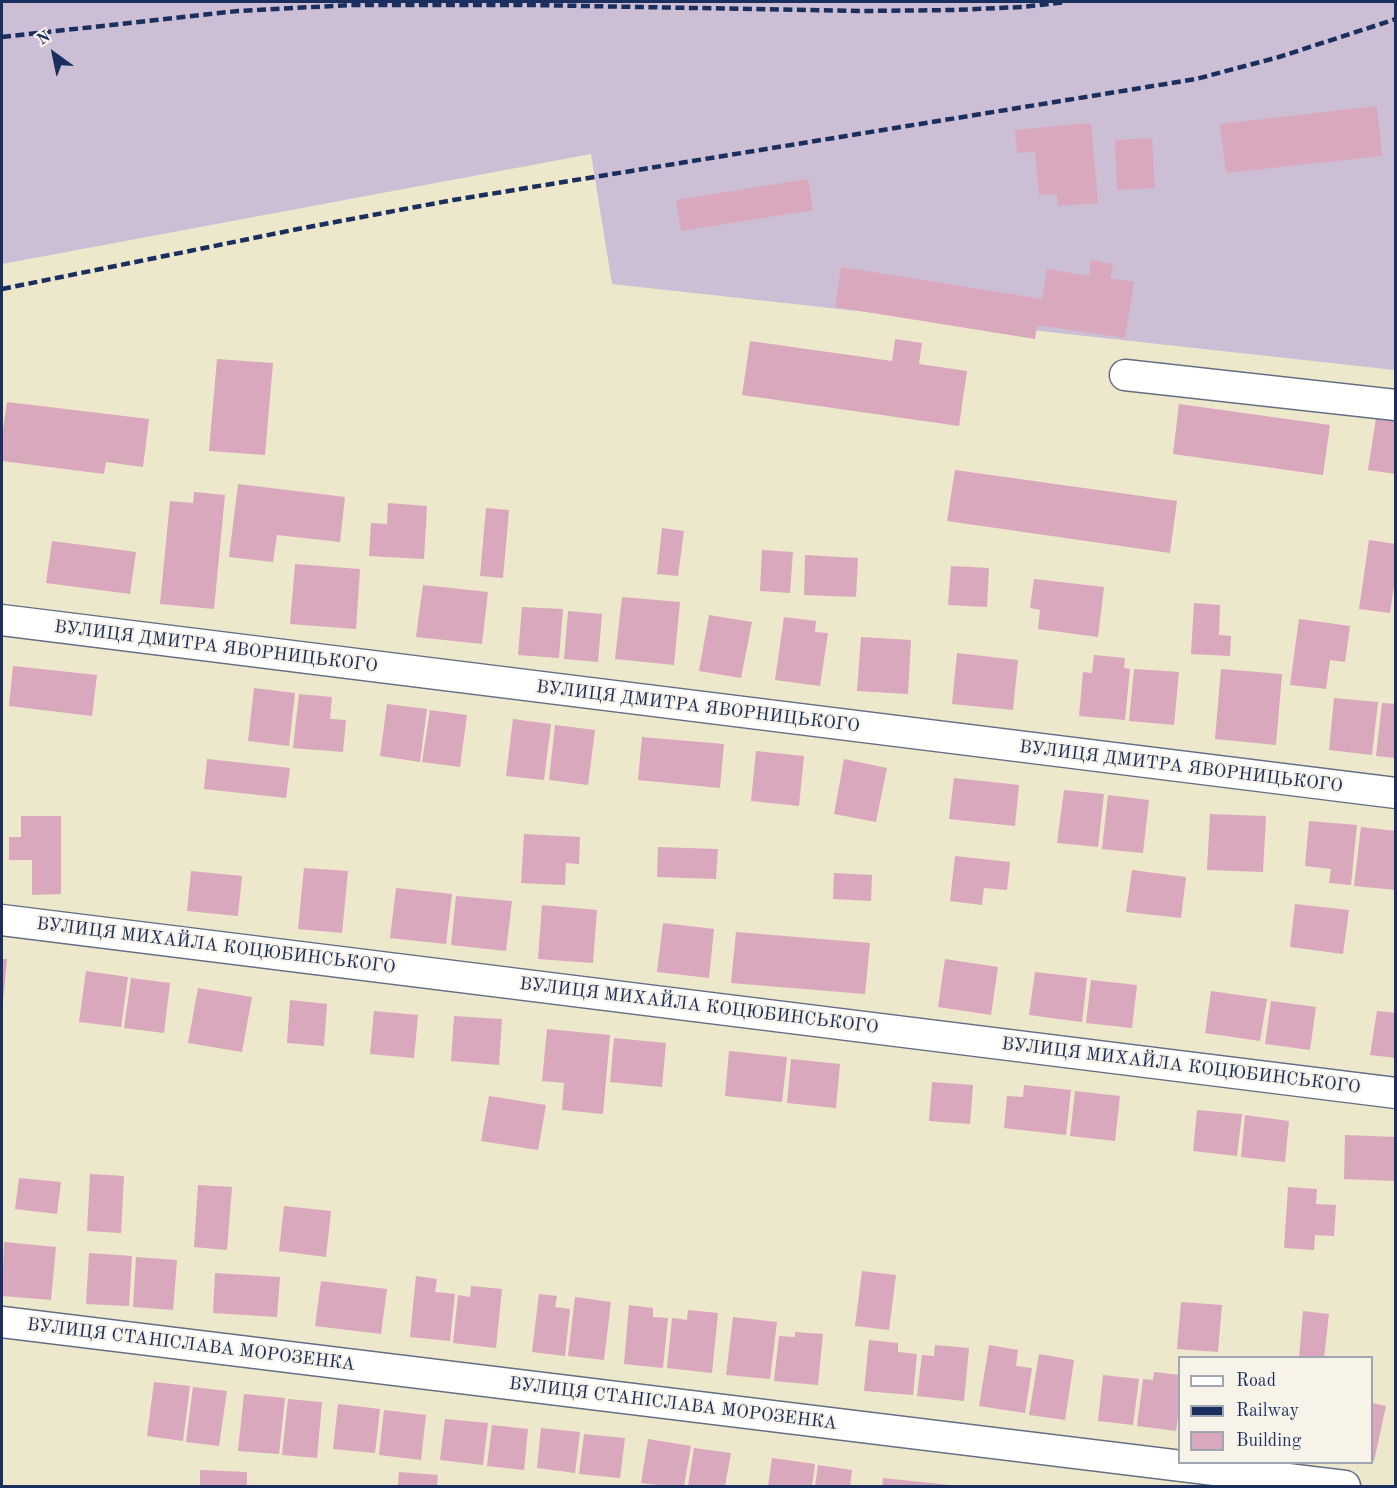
<!DOCTYPE html>
<meta charset="utf-8">
<style>
body{margin:0}
#map{position:relative;width:1397px;height:1488px;overflow:hidden;background:#ede7cc;font-family:"Old Standard TT",serif}
canvas{display:block}
.frame{position:absolute;inset:0;border:3px solid #1b2f5e;pointer-events:none}
.legend{position:absolute;left:1178px;top:1356px;width:195px;height:108px;box-sizing:border-box;background:#f7f3e8;border:2px solid #9fa5b1;margin:0;padding:8px 10px;list-style:none;font-size:18px;color:#1b2f5e}
.legend li{display:flex;align-items:center;gap:12px;height:30px}
.legend b{width:30px;border:2px solid #9fa5b1}
.north{position:absolute;left:24px;top:24px;width:60px;height:60px;-webkit-text-stroke:4px #f7f3e8;paint-order:stroke;rotate:327deg;font-size:16px;font-weight:700;line-height:24px;text-align:center;color:#1b2f5e}
.north::after{content:'';display:block;margin:auto;width:21px;height:27px;background:#1b2f5e;clip-path:polygon(50% 0,100% 100%,50% 72%,0 100%)}
</style>
<div id="map">
<canvas width="1397" height="1488"></canvas>
<div class="frame"></div>
<ul class="legend">
<li><b style="height:8px;background:#fff"></b>Road</li>
<li><b style="height:8px;background:#1b2f5e"></b>Railway</li>
<li><b style="height:16px;background:#daa8bc"></b>Building</li>
</ul>
<div class="north">N</div>
</div>
<script>
const ctx = document.querySelector('canvas').getContext('2d');
ctx.lineJoin = 'round';
function fillPath(path, color) { ctx.fillStyle = color; ctx.fill(path, 'evenodd'); }
const poly = rows => new Path2D(rows.map(r => 'M' + r).join(''));
function strokePath(path, color, width, dash) { ctx.strokeStyle = color; ctx.lineWidth = width; ctx.lineCap = dash ? 'butt' : 'round'; ctx.setLineDash(dash || []); ctx.stroke(path); }
function write(font, color, halo, rows, align = 'center') {
  ctx.font = font + ' "Old Standard TT",serif'; ctx.lineWidth = 4.5; ctx.setLineDash([]); ctx.textBaseline = 'middle'; ctx.strokeStyle = halo; ctx.fillStyle = color; for (const [text, x, y, turn = 0] of rows) {
    ctx.save(); ctx.translate(x, y); ctx.rotate((+turn || 0) * Math.PI / 180); ctx.textAlign = isNaN(turn) ? turn : align; if (halo) ctx.strokeText(text, 0, 0); ctx.fillText(text, 0, 0); ctx.restore();
  }
}
const industrial = poly([
 [2,2,1395,2,1395,370,612,284,591,154,2,264]
]);
const building = poly([
 [1377,106,1382,156,1226,173,1220,124],
 [1091,123,1098,203,1058,206,1057,194,1039,195,1035,152,1017,153,1015,130],
 [1152,138,1155,188,1117,190,1115,140],
 [808,179,813,210,681,231,676,200],
 [1091,260,1113,264,1110,278,1134,282,1125,338,1037,325,1035,339,835,307,841,267,1042,299,1047,269,1089,276],
 [895,339,922,343,919,364,967,371,959,426,742,395,750,341,892,361],
 [217,359,273,363,265,455,209,451],
 [7,402,149,419,143,467,106,462,104,474,2,461,2,430,3,430],
 [1179,404,1330,425,1323,475,1173,454],
 [1376,418,1396,421,1396,474,1368,470],
 [955,470,1177,501,1170,553,947,521],
 [238,484,345,497,340,542,277,535,273,562,229,557],
 [194,492,225,495,214,609,160,604,170,501,193,503],
 [388,503,427,506,424,559,369,556,371,523,387,524],
 [486,508,509,510,503,578,480,576],
 [662,528,684,531,678,576,657,574],
 [1369,540,1396,544,1396,572,1390,613,1359,609],
 [52,541,136,552,130,594,46,583],
 [762,550,793,552,790,593,760,591],
 [805,555,858,558,856,597,804,595],
 [295,564,360,569,356,629,290,624],
 [951,566,989,568,987,607,948,605],
 [1034,579,1104,587,1098,637,1038,629,1040,610,1030,608],
 [423,585,488,592,482,644,416,637],
 [622,597,680,602,674,665,615,659],
 [1194,603,1220,605,1219,635,1231,636,1230,656,1191,654],
 [522,607,563,609,559,658,518,655],
 [568,611,602,614,598,662,564,659],
 [709,615,752,622,741,678,699,671],
 [784,617,816,621,815,632,828,633,820,686,775,680],
 [1299,619,1350,626,1345,662,1330,660,1326,689,1290,685],
 [861,637,911,640,908,694,857,691],
 [957,653,1018,660,1013,710,952,704],
 [1094,655,1125,658,1124,668,1130,669,1125,720,1079,716,1083,672,1092,673],
 [13,666,97,675,92,716,9,706],
 [1134,669,1179,672,1174,725,1129,721],
 [1221,669,1282,674,1276,745,1215,739],
 [254,688,295,693,289,746,248,741],
 [299,694,332,697,330,719,346,720,343,752,293,748],
 [1334,698,1378,702,1372,755,1329,750],
 [1382,703,1396,704,1396,758,1376,756],
 [387,704,427,709,420,762,380,756],
 [430,710,467,715,460,767,422,762],
 [513,719,551,724,544,780,506,776],
 [555,725,595,730,588,785,549,780],
 [642,737,724,744,720,788,638,780],
 [756,751,804,756,799,806,751,801],
 [207,759,290,768,286,798,204,789],
 [844,759,887,768,876,822,834,814],
 [954,778,1019,785,1015,826,949,819],
 [1064,790,1104,794,1098,847,1057,843],
 [1108,795,1149,800,1143,853,1102,849],
 [1210,814,1266,816,1263,872,1207,870],
 [21,816,61,816,61,894,32,895,32,860,9,860,9,837,21,837],
 [1309,821,1357,825,1351,885,1329,883,1331,869,1305,866],
 [1361,827,1396,831,1396,890,1354,886],
 [524,834,580,837,579,864,566,863,565,885,521,883],
 [658,847,718,849,716,879,657,877],
 [955,856,1010,862,1007,890,984,888,982,905,950,901],
 [304,868,348,871,342,933,298,929],
 [1132,870,1186,877,1181,918,1126,912],
 [191,871,242,876,238,916,187,911],
 [834,873,872,875,871,901,833,899],
 [396,888,452,894,446,944,390,938],
 [456,896,512,901,506,951,451,945],
 [1295,904,1349,910,1343,954,1290,947],
 [542,905,597,910,593,963,538,959],
 [663,923,714,929,709,978,657,972],
 [736,932,870,943,865,994,731,983],
 [2,959,7,959,3,1002,2,1002],
 [945,959,998,967,991,1015,938,1007],
 [86,971,128,977,121,1027,79,1022],
 [1035,972,1087,978,1082,1022,1029,1015],
 [131,978,170,983,164,1033,124,1028],
 [1091,980,1137,985,1132,1028,1086,1023],
 [198,988,252,997,242,1052,188,1043],
 [1211,991,1267,999,1260,1041,1205,1033],
 [290,1000,327,1004,324,1046,287,1043],
 [1271,1001,1316,1007,1310,1050,1265,1044],
 [374,1011,418,1015,414,1058,370,1054],
 [1377,1011,1396,1013,1396,1058,1370,1055],
 [454,1016,502,1019,499,1065,451,1061],
 [547,1029,610,1035,603,1114,562,1110,564,1083,542,1081],
 [614,1038,666,1043,662,1087,610,1082],
 [729,1051,787,1057,782,1102,725,1096],
 [791,1059,840,1064,836,1108,787,1103],
 [932,1082,973,1085,970,1124,929,1121],
 [1024,1085,1071,1090,1066,1135,1004,1128,1007,1096,1023,1097],
 [1075,1091,1120,1096,1115,1141,1070,1136],
 [489,1096,546,1105,538,1150,481,1141],
 [1197,1110,1242,1114,1237,1156,1193,1151],
 [1245,1115,1289,1121,1285,1162,1241,1157],
 [1345,1135,1396,1137,1396,1181,1344,1179],
 [90,1174,124,1176,121,1233,87,1231],
 [19,1178,61,1182,57,1214,15,1209],
 [198,1185,232,1187,227,1250,194,1247],
 [1288,1187,1317,1189,1316,1204,1336,1205,1334,1236,1315,1235,1314,1250,1284,1248],
 [284,1206,331,1211,326,1257,279,1251],
 [4,1242,56,1247,51,1300,2,1296],
 [89,1253,132,1256,129,1306,86,1304],
 [136,1257,177,1260,173,1310,133,1307],
 [862,1271,896,1275,889,1330,855,1326],
 [215,1273,280,1277,277,1317,213,1313],
 [416,1276,437,1279,435,1292,455,1294,450,1341,410,1337],
 [321,1281,387,1289,381,1334,315,1326],
 [471,1286,502,1289,496,1348,453,1343,458,1295,470,1297],
 [539,1294,557,1296,555,1307,570,1309,565,1356,532,1352],
 [575,1297,611,1302,604,1360,568,1356],
 [1181,1302,1222,1305,1218,1352,1177,1349],
 [629,1305,653,1308,653,1317,668,1318,663,1368,624,1364],
 [688,1310,718,1313,712,1373,667,1368,672,1318,687,1320],
 [1303,1311,1329,1314,1324,1358,1299,1358],
 [733,1317,777,1322,770,1379,726,1375],
 [795,1332,823,1334,818,1385,774,1381,779,1336,795,1337],
 [869,1340,898,1343,898,1352,917,1354,913,1395,864,1391],
 [935,1345,969,1348,964,1401,917,1396,922,1355,934,1356],
 [989,1345,1018,1350,1016,1366,1032,1368,1025,1413,979,1406],
 [1039,1354,1074,1360,1065,1420,1029,1415],
 [1154,1372,1180,1375,1180,1403,1176,1431,1137,1426,1143,1379,1153,1380],
 [1103,1375,1139,1379,1133,1425,1098,1421],
 [154,1382,190,1386,183,1441,147,1436],
 [193,1387,227,1391,219,1446,186,1442],
 [244,1394,285,1398,279,1454,238,1451],
 [288,1399,322,1402,317,1458,282,1455],
 [1372,1403,1386,1406,1374,1461,1372,1460],
 [338,1404,380,1409,375,1453,333,1449],
 [384,1410,426,1415,421,1460,379,1455],
 [445,1419,488,1423,483,1465,440,1460],
 [492,1425,528,1429,524,1470,487,1466],
 [541,1428,580,1432,575,1473,537,1468],
 [584,1434,625,1438,620,1478,579,1474],
 [648,1439,691,1446,684,1486,666,1486,641,1483],
 [694,1448,731,1453,725,1486,688,1486],
 [772,1458,815,1464,812,1486,768,1486],
 [818,1465,852,1470,850,1486,815,1486],
 [200,1470,247,1472,247,1486,200,1486],
 [399,1472,438,1475,437,1486,398,1486],
 [883,1478,950,1485,950,1486,882,1486]
]);
const street = poly([
 [1125,375,1396,405],
 [2,620,1396,793],
 [2,920,1396,1093],
 [2,1322,1345,1486]
]);
const rail = poly([
 [2,37,238,11,351,5,529,5,862,11,955,10,1022,7,1066,2],
 [2,289,298,229,453,200,1196,79,1279,57,1396,19]
]);
const streetNames = [
 ["ВУЛИЦЯ ДМИТРА ЯВОРНИЦЬКОГО",216,647,7],
 ["ВУЛИЦЯ ДМИТРА ЯВОРНИЦЬКОГО",698,707,7],
 ["ВУЛИЦЯ ДМИТРА ЯВОРНИЦЬКОГО",1181,767,7],
 ["ВУЛИЦЯ МИХАЙЛА КОЦЮБИНСЬКОГО",216,946,7],
 ["ВУЛИЦЯ МИХАЙЛА КОЦЮБИНСЬКОГО",699,1006,7],
 ["ВУЛИЦЯ МИХАЙЛА КОЦЮБИНСЬКОГО",1181,1066,7],
 ["ВУЛИЦЯ СТАНІСЛАВА МОРОЗЕНКА",191,1345,7],
 ["ВУЛИЦЯ СТАНІСЛАВА МОРОЗЕНКА",673,1404,7]
];
fillPath(industrial, '#ccbed4');
fillPath(building, '#daa8bc');
strokePath(street, '#646f84', 33);
strokePath(street, '#fff', 30);
strokePath(rail, '#1b2f5e', 4.5, [9, 4.5]);
write('18px', '#1b2f5e', '#f7f3e8', streetNames);
</script>
